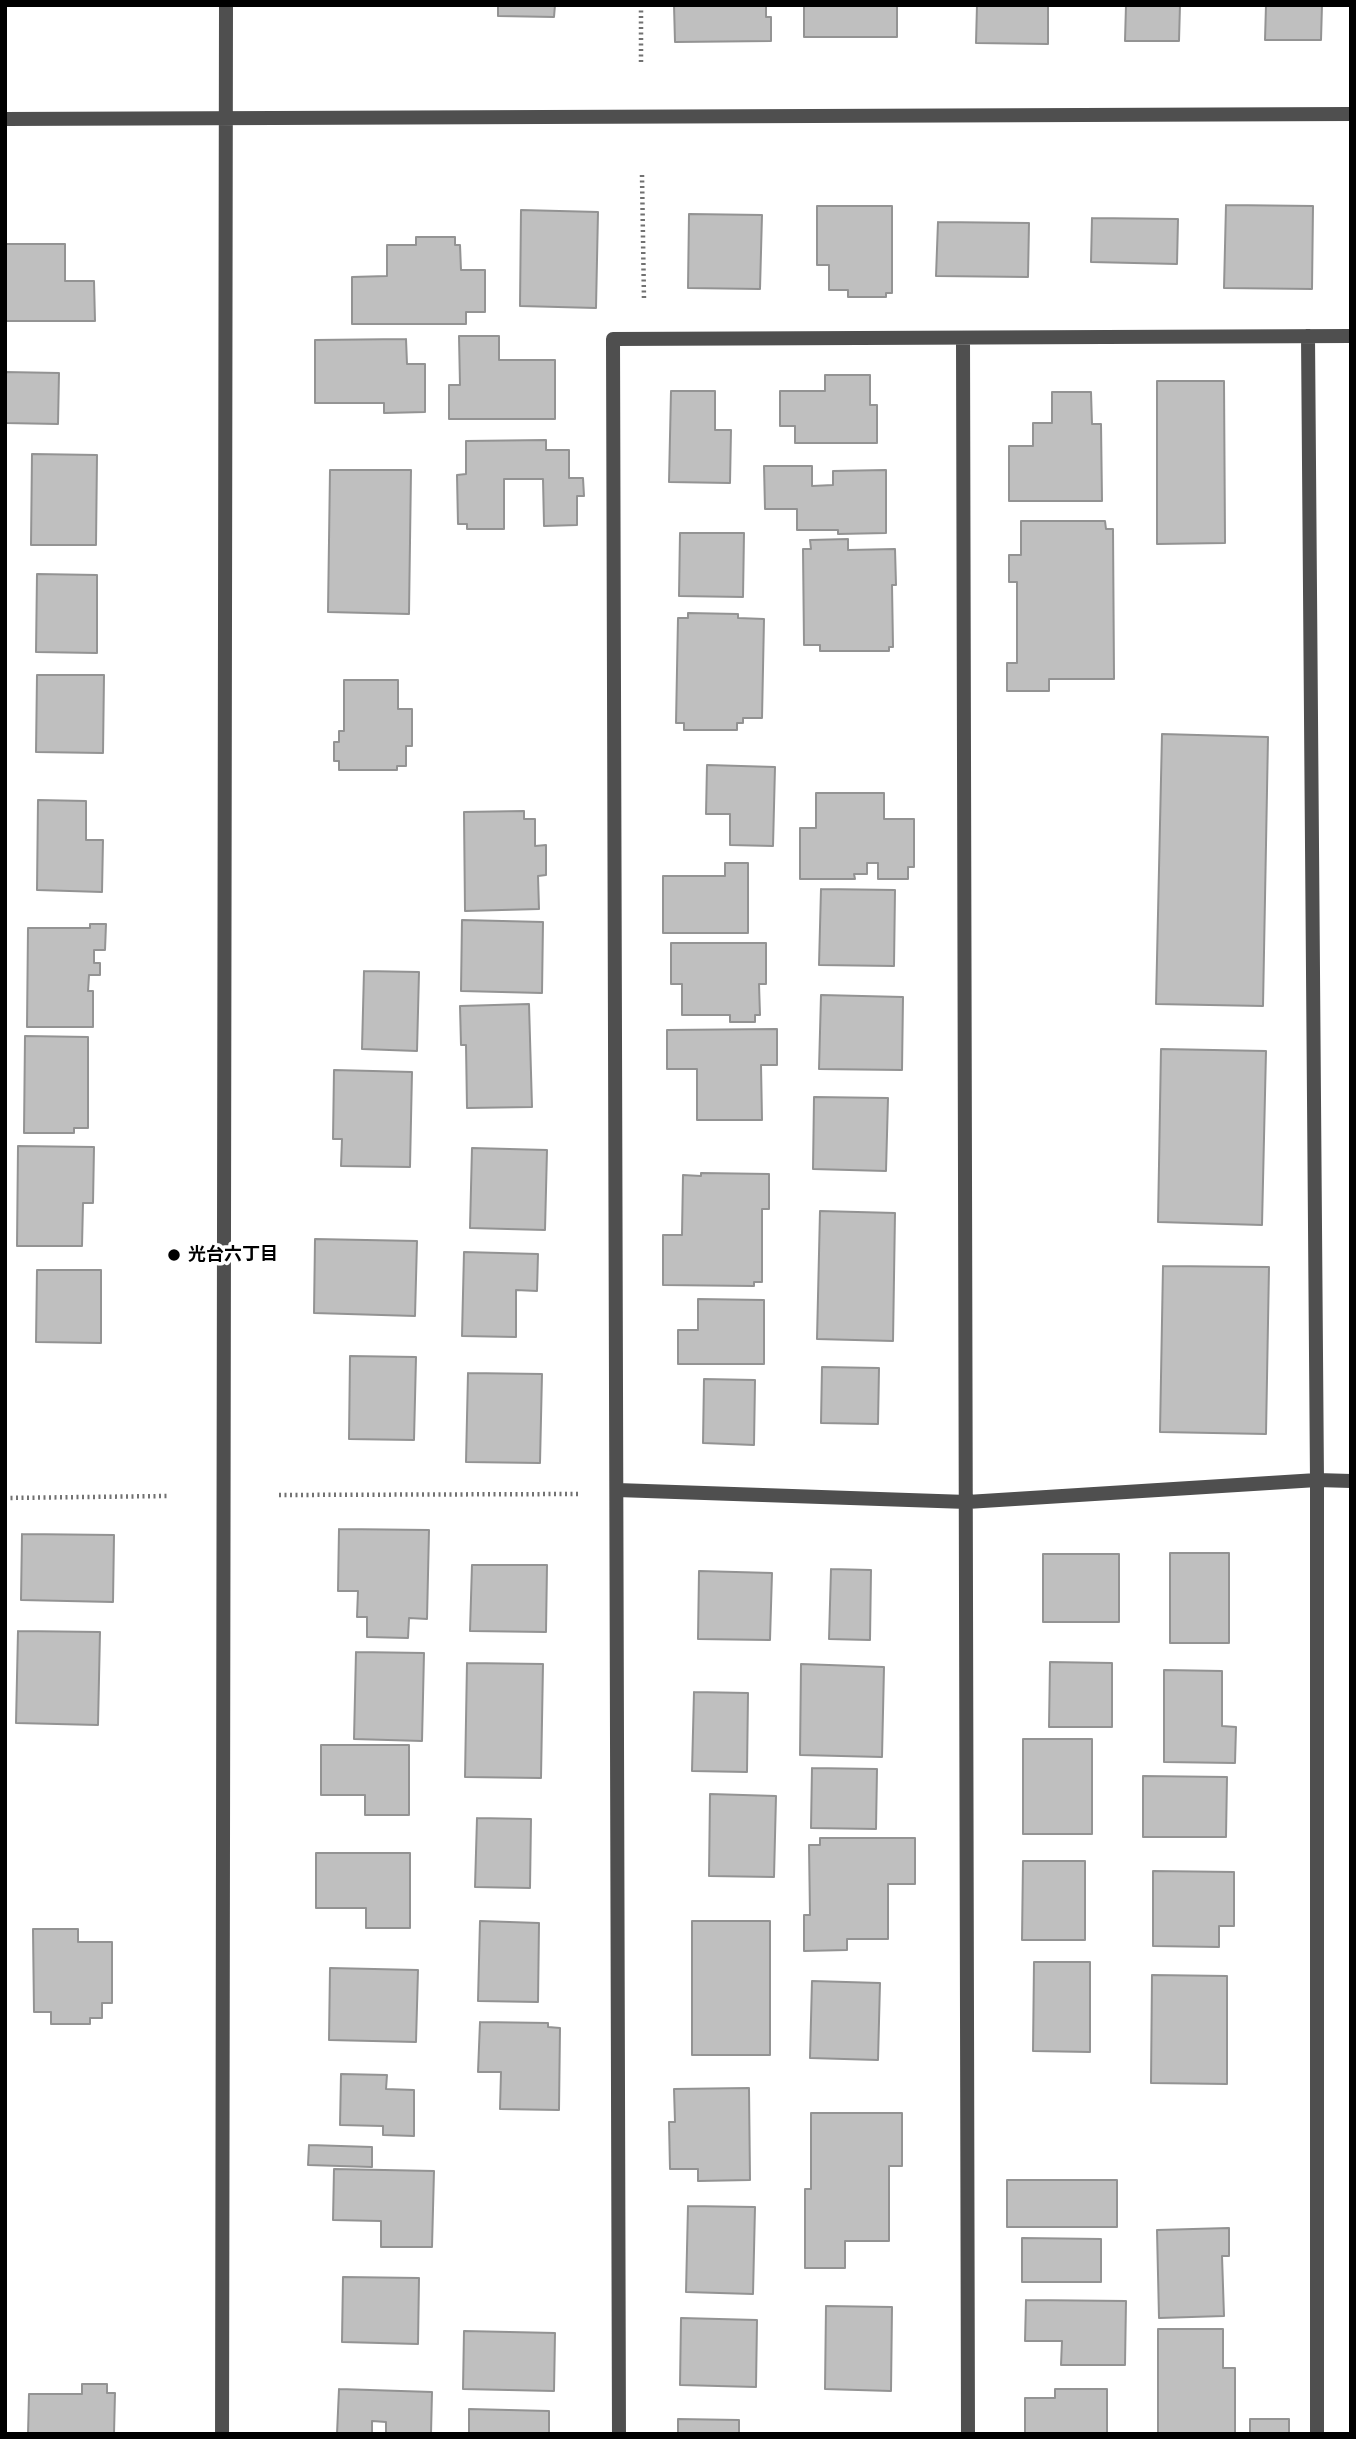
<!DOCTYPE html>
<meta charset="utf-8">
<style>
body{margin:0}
#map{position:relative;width:1356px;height:2439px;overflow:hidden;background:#fff;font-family:Roboto,sans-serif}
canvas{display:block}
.frame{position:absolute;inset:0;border:7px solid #000;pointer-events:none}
</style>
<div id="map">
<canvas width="1356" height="2439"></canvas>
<div class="frame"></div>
</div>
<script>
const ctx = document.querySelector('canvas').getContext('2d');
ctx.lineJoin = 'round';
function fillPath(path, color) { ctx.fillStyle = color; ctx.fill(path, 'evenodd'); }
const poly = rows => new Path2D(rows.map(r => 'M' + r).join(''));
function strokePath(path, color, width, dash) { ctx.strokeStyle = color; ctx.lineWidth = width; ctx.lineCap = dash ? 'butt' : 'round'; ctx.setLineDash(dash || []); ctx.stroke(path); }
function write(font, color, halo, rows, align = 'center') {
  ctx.font = font + ' Roboto,"Noto Sans JP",sans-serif'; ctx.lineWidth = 7; ctx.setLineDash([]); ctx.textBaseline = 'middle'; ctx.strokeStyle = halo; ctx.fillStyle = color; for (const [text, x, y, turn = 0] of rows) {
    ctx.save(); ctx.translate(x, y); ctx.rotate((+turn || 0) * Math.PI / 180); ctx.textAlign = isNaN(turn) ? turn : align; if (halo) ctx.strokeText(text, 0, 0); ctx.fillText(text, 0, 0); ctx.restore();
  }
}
const building = poly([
 [498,5,555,5,554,17,498,16,498,5],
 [674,5,766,5,766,17,771,17,771,41,675,42,674,5],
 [804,5,897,5,897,37,804,37,804,5],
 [977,5,1048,5,1048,44,976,43,977,5],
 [1126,5,1180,5,1179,41,1125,41,1126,5],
 [1266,5,1322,5,1321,40,1265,40,1266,5],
 [1226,205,1313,206,1312,289,1224,288,1226,205],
 [817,206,892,206,892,293,886,293,886,297,848,297,848,290,829,290,829,265,817,265,817,206],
 [521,210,598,212,596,308,520,306,521,210],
 [689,214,762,215,760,289,688,288,689,214],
 [1092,218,1178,219,1177,264,1091,262,1092,218],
 [938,222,1029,223,1028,277,936,276,938,222],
 [416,237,455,237,455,245,460,245,461,270,485,270,485,312,466,312,466,324,352,324,352,277,387,276,387,245,416,245,416,237],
 [5,244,65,244,65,281,94,281,95,321,5,321,5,244],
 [459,336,499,336,499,360,555,360,555,419,449,419,449,385,460,385,459,336],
 [406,339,407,364,425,364,425,412,384,413,384,403,315,403,315,340,406,339],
 [5,372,59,373,58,424,5,423,5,372],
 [825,375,870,375,870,405,877,405,877,443,795,443,795,426,780,426,780,391,825,391,825,375],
 [1157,381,1224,381,1225,543,1157,544,1157,381],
 [671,391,715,391,715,430,731,430,730,483,669,482,671,391],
 [1052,392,1091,392,1092,424,1101,424,1102,501,1009,501,1009,446,1033,446,1033,423,1052,423,1052,392],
 [546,440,546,450,569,450,569,478,583,478,584,496,577,496,577,525,544,526,543,479,504,479,504,529,467,529,467,524,458,524,457,475,466,474,466,441,546,440],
 [32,454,97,455,96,545,31,545,32,454],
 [764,466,812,466,812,486,833,485,833,471,886,470,886,533,838,534,838,530,797,530,797,509,765,509,764,466],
 [330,470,411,470,409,614,328,612,330,470],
 [1021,521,1105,521,1106,529,1113,529,1114,679,1049,679,1049,691,1007,691,1007,663,1017,663,1017,582,1009,582,1009,555,1021,555,1021,521],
 [680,533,744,533,743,597,679,596,680,533],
 [848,539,848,550,895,549,896,585,892,585,893,647,889,647,889,651,820,651,820,645,804,645,803,549,811,549,810,540,848,539],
 [37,574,97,575,97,653,36,652,37,574],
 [688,613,738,614,738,618,764,619,762,718,743,718,743,723,737,723,737,730,684,730,684,723,676,723,678,618,688,618,688,613],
 [37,675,104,675,103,753,36,752,37,675],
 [344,680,398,680,398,709,412,709,412,746,406,746,406,766,397,766,397,770,339,770,339,761,334,761,334,742,339,742,339,731,344,731,344,680],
 [1162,734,1268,737,1263,1006,1156,1004,1162,734],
 [707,765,775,767,773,846,730,845,730,814,706,814,707,765],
 [816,793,884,793,884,819,914,819,914,867,908,867,908,879,878,879,878,863,867,863,867,874,854,874,855,879,800,879,800,828,816,828,816,793],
 [38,800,86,801,86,840,103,840,102,892,37,890,38,800],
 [524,811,524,819,535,819,535,846,546,845,546,875,538,876,539,909,465,911,464,812,524,811],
 [725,863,748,863,748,933,663,933,663,876,725,876,725,863],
 [821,889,895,890,894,966,819,965,821,889],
 [462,920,543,922,542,993,461,991,462,920],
 [90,924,106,924,105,950,94,950,94,963,100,963,100,975,89,975,88,991,93,991,93,1027,27,1027,28,928,90,928,90,924],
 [671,943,766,943,766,984,759,984,760,1015,755,1015,755,1022,730,1022,730,1015,682,1015,682,984,671,984,671,943],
 [364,971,419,972,417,1051,362,1049,364,971],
 [821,995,903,997,902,1070,819,1069,821,995],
 [529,1004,532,1107,467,1108,466,1045,461,1045,460,1006,529,1004],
 [777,1029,777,1065,761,1065,762,1120,697,1120,697,1069,667,1069,667,1030,777,1029],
 [25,1036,88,1037,88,1128,74,1128,74,1133,24,1133,25,1036],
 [1161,1049,1266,1051,1262,1225,1158,1222,1161,1049],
 [334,1070,412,1072,410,1167,341,1166,342,1139,333,1139,334,1070],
 [814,1097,888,1098,886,1171,813,1169,814,1097],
 [18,1146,94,1147,93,1203,83,1203,82,1246,17,1246,18,1146],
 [472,1148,547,1150,545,1230,470,1228,472,1148],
 [701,1173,769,1174,769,1209,762,1209,762,1282,754,1282,754,1286,663,1285,663,1235,682,1235,683,1175,701,1176,701,1173],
 [820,1211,895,1213,893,1341,817,1339,820,1211],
 [315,1239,417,1241,415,1316,314,1313,315,1239],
 [464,1252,538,1254,537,1291,516,1290,516,1337,462,1336,464,1252],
 [1163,1266,1269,1267,1266,1434,1160,1432,1163,1266],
 [37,1270,101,1270,101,1343,36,1342,37,1270],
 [698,1299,764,1300,764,1364,678,1364,678,1330,698,1330,698,1299],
 [350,1356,416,1357,414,1440,349,1439,350,1356],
 [822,1367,879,1368,878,1424,821,1423,822,1367],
 [468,1373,542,1374,540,1463,466,1462,468,1373],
 [704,1379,755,1380,754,1445,703,1443,704,1379],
 [339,1529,429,1530,427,1619,409,1618,408,1638,367,1637,367,1617,357,1617,358,1591,338,1591,339,1529],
 [22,1534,114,1535,113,1602,21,1600,22,1534],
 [1170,1553,1229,1553,1229,1643,1170,1643,1170,1553],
 [1043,1554,1119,1554,1119,1622,1043,1622,1043,1554],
 [472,1565,547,1565,546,1632,470,1631,472,1565],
 [831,1569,871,1570,870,1640,829,1639,831,1569],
 [699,1571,772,1573,770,1640,698,1639,699,1571],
 [18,1631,100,1632,98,1725,16,1723,18,1631],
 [356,1652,424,1653,422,1741,354,1739,356,1652],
 [1050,1662,1112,1663,1112,1727,1049,1727,1050,1662],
 [467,1663,543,1664,541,1778,465,1777,467,1663],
 [801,1664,884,1667,882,1757,800,1755,801,1664],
 [1164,1670,1222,1671,1222,1726,1236,1727,1235,1763,1164,1762,1164,1670],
 [694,1692,748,1693,747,1772,692,1771,694,1692],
 [1023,1739,1092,1739,1092,1834,1023,1834,1023,1739],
 [321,1745,409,1745,409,1815,365,1815,365,1795,321,1795,321,1745],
 [812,1768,877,1769,876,1829,811,1828,812,1768],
 [1143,1776,1227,1777,1226,1837,1143,1837,1143,1776],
 [710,1794,776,1796,774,1877,709,1876,710,1794],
 [477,1818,531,1819,530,1888,475,1887,477,1818],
 [820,1838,915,1838,915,1884,888,1884,888,1939,847,1939,847,1950,804,1951,804,1915,810,1915,809,1845,820,1845,820,1838],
 [316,1853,410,1853,410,1928,366,1928,366,1908,316,1908,316,1853],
 [1023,1861,1085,1861,1085,1940,1022,1940,1023,1861],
 [1153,1871,1234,1872,1234,1926,1219,1926,1219,1947,1153,1946,1153,1871],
 [480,1921,539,1923,538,2002,478,2001,480,1921],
 [692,1921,770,1921,770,2055,692,2055,692,1921],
 [33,1929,78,1929,78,1942,112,1942,112,2003,102,2003,102,2018,90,2018,90,2024,51,2024,51,2012,34,2012,33,1929],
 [1034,1962,1090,1962,1090,2052,1033,2051,1034,1962],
 [330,1968,418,1970,416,2042,329,2040,330,1968],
 [1152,1975,1227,1976,1227,2084,1151,2083,1152,1975],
 [812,1981,880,1983,878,2060,810,2058,812,1981],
 [480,2022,548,2023,548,2027,560,2028,559,2110,500,2109,501,2072,478,2072,480,2022],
 [341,2074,387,2075,386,2089,414,2090,414,2136,383,2135,383,2126,340,2125,341,2074],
 [749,2088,750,2180,698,2181,698,2169,670,2169,669,2122,675,2122,674,2089,749,2088],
 [811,2113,902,2113,902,2166,889,2166,889,2241,845,2241,845,2268,805,2268,805,2189,811,2189,811,2113],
 [309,2145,372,2147,372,2167,308,2165,309,2145],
 [334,2169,434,2171,432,2247,381,2247,381,2221,333,2220,334,2169],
 [1007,2180,1117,2180,1117,2227,1007,2227,1007,2180],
 [688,2206,755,2207,753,2294,686,2292,688,2206],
 [1229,2228,1229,2256,1222,2256,1224,2316,1159,2318,1157,2230,1229,2228],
 [1022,2238,1101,2239,1101,2282,1022,2282,1022,2238],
 [343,2277,419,2278,418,2344,342,2342,343,2277],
 [1026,2300,1126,2301,1125,2365,1061,2365,1062,2341,1025,2341,1026,2300],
 [826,2306,892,2307,891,2391,825,2389,826,2306],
 [681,2318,757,2320,756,2387,680,2385,681,2318],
 [1158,2329,1223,2329,1223,2368,1235,2368,1235,2433,1158,2434,1158,2329],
 [464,2331,555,2333,554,2391,463,2389,464,2331],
 [82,2384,107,2384,107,2393,115,2393,114,2434,28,2434,29,2394,82,2394,82,2384],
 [339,2389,432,2392,431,2434,386,2434,386,2422,372,2421,372,2434,337,2434,339,2389],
 [1055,2389,1107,2389,1107,2434,1025,2434,1025,2398,1055,2398,1055,2389],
 [469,2409,549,2411,549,2434,469,2434,469,2409],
 [678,2419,739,2420,739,2434,678,2434,678,2419],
 [1250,2419,1289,2419,1289,2434,1250,2434,1250,2419]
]);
const path = poly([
 [641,5,641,62],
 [642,175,644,300],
 [279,1495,579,1494],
 [5,1498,167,1496]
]);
const minor = poly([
 [1308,336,1317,1480,1317,2434],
 [963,339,968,2434],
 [617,1490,967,1502,1317,1480,1351,1481],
 [619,2434,613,339,1351,336]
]);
const tertiary = poly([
 [5,119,1351,114],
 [222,2434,226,5]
]);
const markers = [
 [174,1255,7,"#000"]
];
const poiNames = [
 ["光台六丁目",188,1255]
];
fillPath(building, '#bfbfbf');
strokePath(building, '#939393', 2);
strokePath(path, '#717171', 4.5, [2, 3.5]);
strokePath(minor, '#4f4f4f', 14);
strokePath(tertiary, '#4f4f4f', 14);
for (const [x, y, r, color] of markers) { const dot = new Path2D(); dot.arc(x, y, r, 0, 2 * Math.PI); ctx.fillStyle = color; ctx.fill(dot); strokePath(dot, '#fff', 2.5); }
write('bold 18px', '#000', '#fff', poiNames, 'left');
</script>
